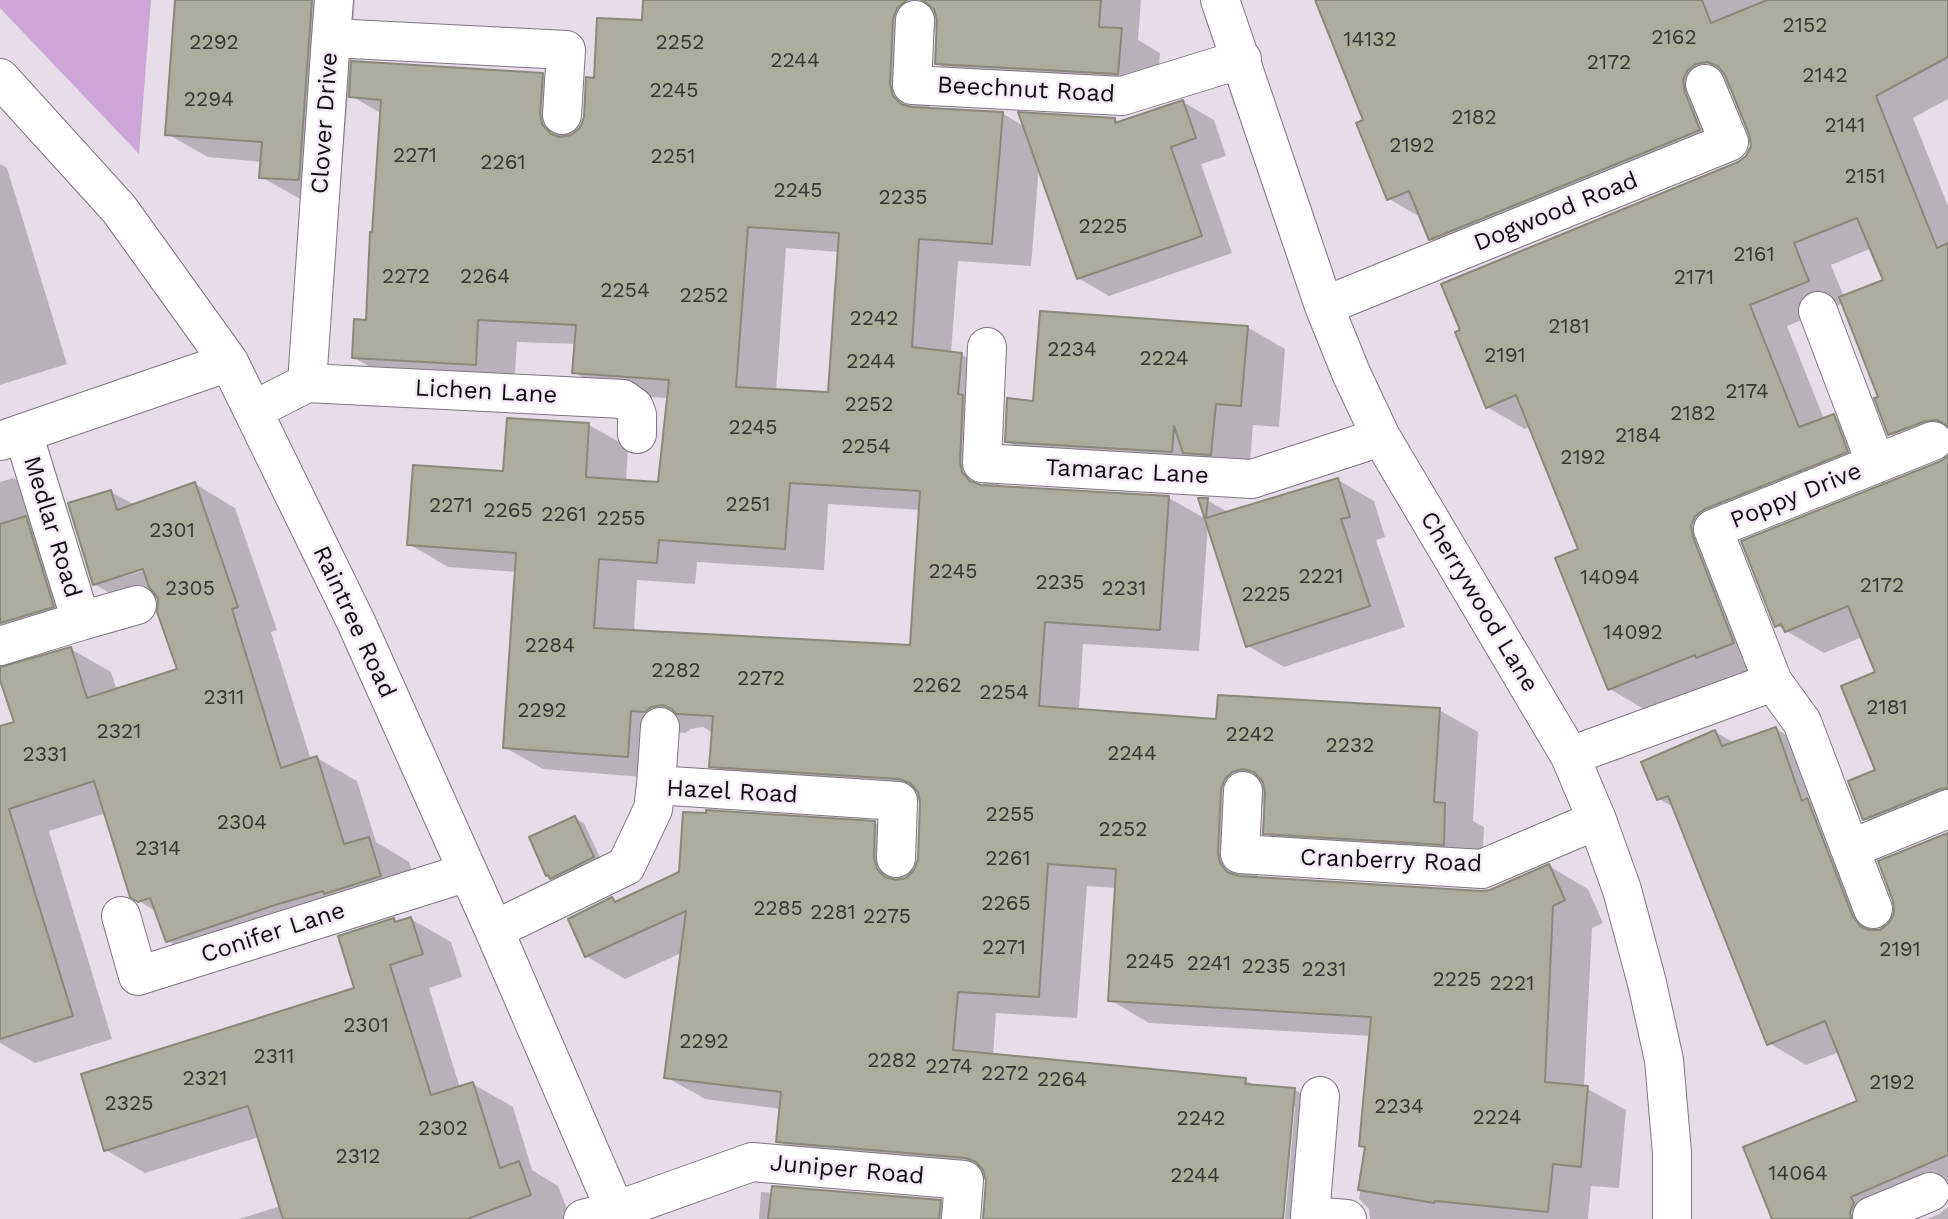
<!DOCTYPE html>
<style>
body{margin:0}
canvas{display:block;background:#e7dde9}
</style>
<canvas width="1948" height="1219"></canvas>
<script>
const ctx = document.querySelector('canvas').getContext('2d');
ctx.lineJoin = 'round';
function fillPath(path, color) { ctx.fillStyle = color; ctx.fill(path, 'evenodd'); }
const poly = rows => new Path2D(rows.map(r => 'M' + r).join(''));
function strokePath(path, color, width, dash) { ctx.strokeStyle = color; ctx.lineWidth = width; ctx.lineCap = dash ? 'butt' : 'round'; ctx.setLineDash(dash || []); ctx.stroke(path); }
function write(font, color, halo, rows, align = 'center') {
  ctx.font = font + ' "Work Sans",sans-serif'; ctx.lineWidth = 5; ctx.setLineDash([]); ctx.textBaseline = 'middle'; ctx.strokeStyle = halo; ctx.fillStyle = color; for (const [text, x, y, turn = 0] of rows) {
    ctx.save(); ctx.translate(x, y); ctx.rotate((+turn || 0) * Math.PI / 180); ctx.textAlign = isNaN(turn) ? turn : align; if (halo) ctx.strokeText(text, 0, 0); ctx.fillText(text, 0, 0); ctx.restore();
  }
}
const green = poly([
 [0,0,151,0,139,154,0,8]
]);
const shadow = poly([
 [177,0,355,0,350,63,542,75,581,98,580,132,596,80,643,22,644,0,1141,0,1138,40,1160,53,1157,95,976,86,937,63,937,24,932,42,929,110,1002,113,1025,127,1115,119,1121,123,1183,102,1214,120,1226,156,1201,164,1232,253,1109,296,1078,278,1039,166,1031,266,958,261,951,353,962,355,1001,377,999,488,1169,498,1206,519,1200,500,1207,500,1229,513,1338,480,1374,501,1385,537,1376,540,1405,627,1284,667,1248,646,1208,524,1199,651,1083,644,1079,710,1218,721,1439,710,1478,732,1473,821,1484,827,1482,866,1304,855,1265,833,1265,797,1260,813,1257,879,1490,892,1549,866,1588,889,1603,923,1592,928,1584,1087,1626,1110,1619,1188,1591,1186,1588,1219,1370,1219,1369,1209,1359,1199,1367,1149,1361,1145,1371,1036,1149,1023,1110,1000,1116,888,1087,886,1077,1018,996,1013,993,1056,1245,1080,1257,1087,1295,1090,1334,1112,1324,1219,1285,1219,1295,1106,1292,1106,1281,1219,985,1219,987,1178,817,1164,778,1141,781,1109,705,1099,666,1077,683,952,625,979,586,956,612,899,618,902,875,823,914,846,913,876,920,859,921,799,750,788,711,766,713,733,703,727,691,729,685,733,669,732,667,779,543,769,504,747,517,572,448,567,409,544,505,473,508,420,589,425,628,447,626,481,659,483,669,398,613,395,574,372,576,344,517,342,514,387,392,380,353,357,368,322,382,114,348,94,339,203,302,200,261,177,262,162,208,157,167,134],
 [786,248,839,252,830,394,776,391],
 [956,468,989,487,982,487,954,471],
 [828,504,921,510,912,647,634,632,637,580,695,584,697,562,824,570],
 [1317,0,1948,0,1948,99,1913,118,1948,206,1948,448,1928,456,1890,434,1881,398,1843,303,1787,326,1824,419,1833,416,1871,438,1885,473,1734,536,1771,665,1736,679,1732,676,1647,711,1610,689,1580,550,1531,426,1525,429,1487,407,1747,157,1752,146,1751,134,1732,87,1725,93,1737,152,1468,260,1430,239,1422,218,1389,199,1366,121],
 [1872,248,1885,281,1844,297,1831,265],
 [0,164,7,168,67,364,0,385],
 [1247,327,1285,349,1279,427,1253,425,1249,475,1044,463,1007,441,1035,403],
 [1948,458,1948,822,1902,841,1864,819,1877,771,1877,673,1862,637,1824,653,1776,625],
 [13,478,53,501,93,629,0,655,0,482],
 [195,484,235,508,277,630,271,632,311,760,317,758,357,781,376,842,409,862,421,899,208,964,168,941,157,912,139,901,106,813,49,831,112,1039,35,1063,0,1043,0,728,16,723,0,669,71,649,111,672,117,691,179,671,160,599,134,607,94,584,111,492,135,505],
 [151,564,152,568,122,577,122,574],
 [1776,729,1814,751,1845,822,1886,928,1891,924,1948,834,1948,1198,1899,1219,1774,1219,1860,1102,1839,1052,1806,1065,1769,1043,1675,808,1659,799,1715,732,1735,743],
 [575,818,584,823,602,862,560,883,551,877],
 [411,919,451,942,462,977,429,988,460,1088,473,1084,513,1107,532,1170,558,1186,571,1219,239,1219,281,1206,259,1137,145,1173,106,1150,357,989,394,920,399,923],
 [761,1192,940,1202,970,1219,759,1219],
 [1948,1207,1948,1219,1927,1219,1939,1214]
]);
const building = poly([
 [175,0,312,0,299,180,259,178,262,142,165,135,175,0],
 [643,0,907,0,897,8,893,19,890,84,893,96,901,104,911,107,1003,112,992,244,919,239,912,347,962,353,958,394,963,395,960,462,962,472,970,481,981,485,1169,496,1160,630,1045,622,1039,706,1216,719,1218,695,1440,708,1434,802,1445,803,1444,845,1263,834,1265,792,1263,782,1254,772,1243,769,1232,772,1225,779,1221,789,1218,853,1220,863,1227,872,1239,876,1481,891,1490,890,1549,864,1565,900,1553,906,1545,1082,1588,1086,1581,1167,1553,1164,1548,1212,1435,1201,1434,1203,1358,1190,1365,1147,1359,1146,1371,1017,1108,1001,1116,869,1048,864,1039,997,958,992,953,1050,1246,1078,1245,1084,1295,1088,1283,1219,983,1219,986,1181,983,1170,976,1162,966,1158,776,1142,781,1092,664,1078,686,911,585,957,568,919,612,897,615,902,679,872,683,812,706,813,706,810,875,821,874,857,877,869,885,877,896,880,906,878,914,870,918,859,920,802,918,792,910,783,899,779,709,767,713,716,676,714,672,709,662,705,651,707,645,712,631,711,628,757,503,748,516,553,407,545,413,465,503,471,507,418,589,423,586,477,658,482,669,380,572,373,576,325,478,320,476,365,352,358,354,319,366,320,370,232,372,232,381,100,349,97,351,61,543,73,540,114,542,124,551,134,560,137,571,135,580,128,584,117,586,77,594,78,597,18,642,20,643,0],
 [748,227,839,233,828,392,736,387,748,227],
 [790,483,920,491,910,645,594,628,599,559,657,563,659,540,785,549,790,483],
 [922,0,1101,0,1099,27,1122,28,1118,74,935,64,937,20,934,9,922,0],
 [1315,0,1702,0,1711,23,1767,0,1948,0,1948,57,1876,96,1937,248,1948,243,1948,426,1937,420,1926,421,1888,435,1874,398,1878,397,1839,297,1883,280,1857,218,1794,243,1809,281,1750,305,1799,427,1834,414,1848,452,1705,509,1695,516,1691,526,1693,537,1734,643,1696,658,1695,655,1608,690,1555,558,1578,549,1516,395,1486,408,1455,332,1460,330,1441,284,1738,162,1746,156,1751,146,1749,134,1725,75,1718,66,1707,62,1696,64,1687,71,1683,80,1685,92,1700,130,1429,240,1409,191,1387,200,1356,123,1363,120,1315,0],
 [1183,100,1196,138,1171,147,1202,236,1077,279,1018,112,1115,118,1115,123,1183,100],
 [1040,311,1248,326,1241,406,1216,404,1211,455,1183,453,1174,426,1172,452,1005,442,1007,398,1033,401,1040,311],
 [1948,456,1948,788,1940,789,1863,820,1848,781,1875,770,1841,686,1875,672,1848,606,1785,632,1781,624,1775,627,1741,541,1941,461,1948,456],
 [1338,478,1350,517,1341,519,1370,606,1246,647,1198,498,1208,498,1206,518,1338,478],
 [195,482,238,607,232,609,281,768,317,756,344,844,369,837,381,876,324,894,323,891,275,905,166,942,150,898,138,902,130,897,94,781,9,809,73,1016,0,1039,0,726,14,722,0,680,0,667,71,647,87,698,177,669,157,612,158,598,149,587,143,569,93,585,68,503,111,490,117,510,195,482],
 [26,516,54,607,0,623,0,524,26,516],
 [1776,727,1802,801,1807,798,1853,917,1860,926,1869,930,1880,930,1889,923,1894,913,1893,901,1878,861,1948,833,1948,1155,1851,1197,1854,1203,1850,1212,1851,1219,1772,1219,1743,1147,1857,1101,1825,1021,1767,1045,1668,796,1657,800,1641,762,1715,730,1722,746,1776,727],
 [575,816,594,857,550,879,548,875,546,876,529,837,575,816],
 [411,917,423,954,390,965,431,1095,473,1082,500,1168,519,1161,531,1195,467,1219,283,1219,248,1106,104,1151,81,1074,354,988,338,936,394,918,395,922,411,917],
 [772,1186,941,1200,939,1219,768,1219,772,1186]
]);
const street = poly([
 [1220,0,1324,306,1351,373,1381,437,1570,756,1597,820,1622,890,1647,983,1664,1060,1672,1153,1672,1219],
 [915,20,912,85,1122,96,1242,59],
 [331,38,334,0],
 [0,78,119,209,229,362,356,622,494,930,619,1219],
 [1324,306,1729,142,1705,84],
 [1818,311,1876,464],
 [987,347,982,463,1252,479,1381,437],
 [307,383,331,38,566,50,562,115],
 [254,410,307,383,623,399,634,407,637,415,637,434],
 [23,433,229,362],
 [0,441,23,433,81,621,0,646],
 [1933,441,1713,529,1773,682,1802,722,1850,849,1948,809],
 [81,621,137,605],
 [1570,756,1773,682],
 [656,785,660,727],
 [1243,791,1240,854,1482,869,1597,820],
 [1850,849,1873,909],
 [121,916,138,976,468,872],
 [494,930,626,866,653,809,656,785,898,801,896,858],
 [1320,1096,1310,1216,1347,1219],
 [1872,1216,1930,1192],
 [583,1219,615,1211,752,1162,964,1180,961,1219]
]);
const numberNames = [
 ["2152",1805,26],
 ["2162",1674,38],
 ["14132",1370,40],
 ["2292",214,43],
 ["2252",680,43],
 ["2244",795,61],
 ["2172",1609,63],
 ["2142",1825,76],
 ["2245",674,91],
 ["2294",209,100],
 ["2182",1474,118],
 ["2141",1845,126],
 ["2192",1412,146],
 ["2271",415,156],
 ["2251",673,157],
 ["2261",503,163],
 ["2151",1865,177],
 ["2245",798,191],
 ["2235",903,198],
 ["2225",1103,227],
 ["2161",1754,255],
 ["2272",406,277],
 ["2264",485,277],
 ["2171",1694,278],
 ["2254",625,291],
 ["2252",704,296],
 ["2242",874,319],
 ["2181",1569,327],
 ["2234",1072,350],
 ["2191",1505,356],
 ["2224",1164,359],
 ["2244",871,362],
 ["2174",1747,392],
 ["2252",869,405],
 ["2182",1693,414],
 ["2245",753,428],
 ["2184",1638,436],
 ["2254",866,447],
 ["2192",1583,458],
 ["2251",748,505],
 ["2271",451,506],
 ["2265",508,511],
 ["2261",564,515],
 ["2255",621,519],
 ["2301",172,531],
 ["2245",953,572],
 ["2221",1321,577],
 ["14094",1610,578],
 ["2235",1060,583],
 ["2172",1882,586],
 ["2305",190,589],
 ["2231",1124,589],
 ["2225",1266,595],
 ["14092",1633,633],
 ["2284",550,646],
 ["2282",676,671],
 ["2272",761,679],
 ["2262",937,686],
 ["2254",1004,693],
 ["2311",224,698],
 ["2181",1887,708],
 ["2292",542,711],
 ["2321",119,732],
 ["2242",1250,735],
 ["2232",1350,746],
 ["2244",1132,754],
 ["2331",45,755],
 ["2255",1010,815],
 ["2304",242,823],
 ["2252",1123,830],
 ["2314",158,849],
 ["2261",1008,859],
 ["2265",1006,904],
 ["2285",778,909],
 ["2281",833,913],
 ["2275",887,917],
 ["2271",1004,948],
 ["2191",1900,950],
 ["2245",1150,962],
 ["2241",1209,964],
 ["2235",1266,967],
 ["2231",1324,970],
 ["2225",1457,980],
 ["2221",1512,984],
 ["2301",366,1026],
 ["2292",704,1042],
 ["2311",274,1057],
 ["2282",892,1061],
 ["2274",949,1067],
 ["2272",1005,1074],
 ["2321",205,1079],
 ["2264",1062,1080],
 ["2192",1892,1083],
 ["2325",129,1104],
 ["2234",1399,1107],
 ["2224",1497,1118],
 ["2242",1201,1119],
 ["2302",443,1129],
 ["2312",358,1157],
 ["14064",1798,1174],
 ["2244",1195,1176]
];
const streetNames = [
 ["Beechnut Road",1026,90,3],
 ["Clover Drive",325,123,-86],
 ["Dogwood Road",1556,212,-22],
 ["Lichen Lane",486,392,3],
 ["Tamarac Lane",1127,472,3],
 ["Poppy Drive",1796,496,-22],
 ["Medlar Road",52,527,73],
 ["Cherrywood Lane",1479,602,59],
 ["Raintree Road",354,622,65],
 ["Hazel Road",732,792,3],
 ["Cranberry Road",1391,861,2],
 ["Conifer Lane",273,933,-18],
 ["Juniper Road",847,1170,5]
];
fillPath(green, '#cda6d7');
fillPath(shadow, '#0003');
fillPath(building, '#adac9f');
strokePath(building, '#89887b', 2);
strokePath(street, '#7e7681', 40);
strokePath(street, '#fff', 38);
write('21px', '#383635', null, numberNames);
write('24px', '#110e12', '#f4ebf6', streetNames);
</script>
